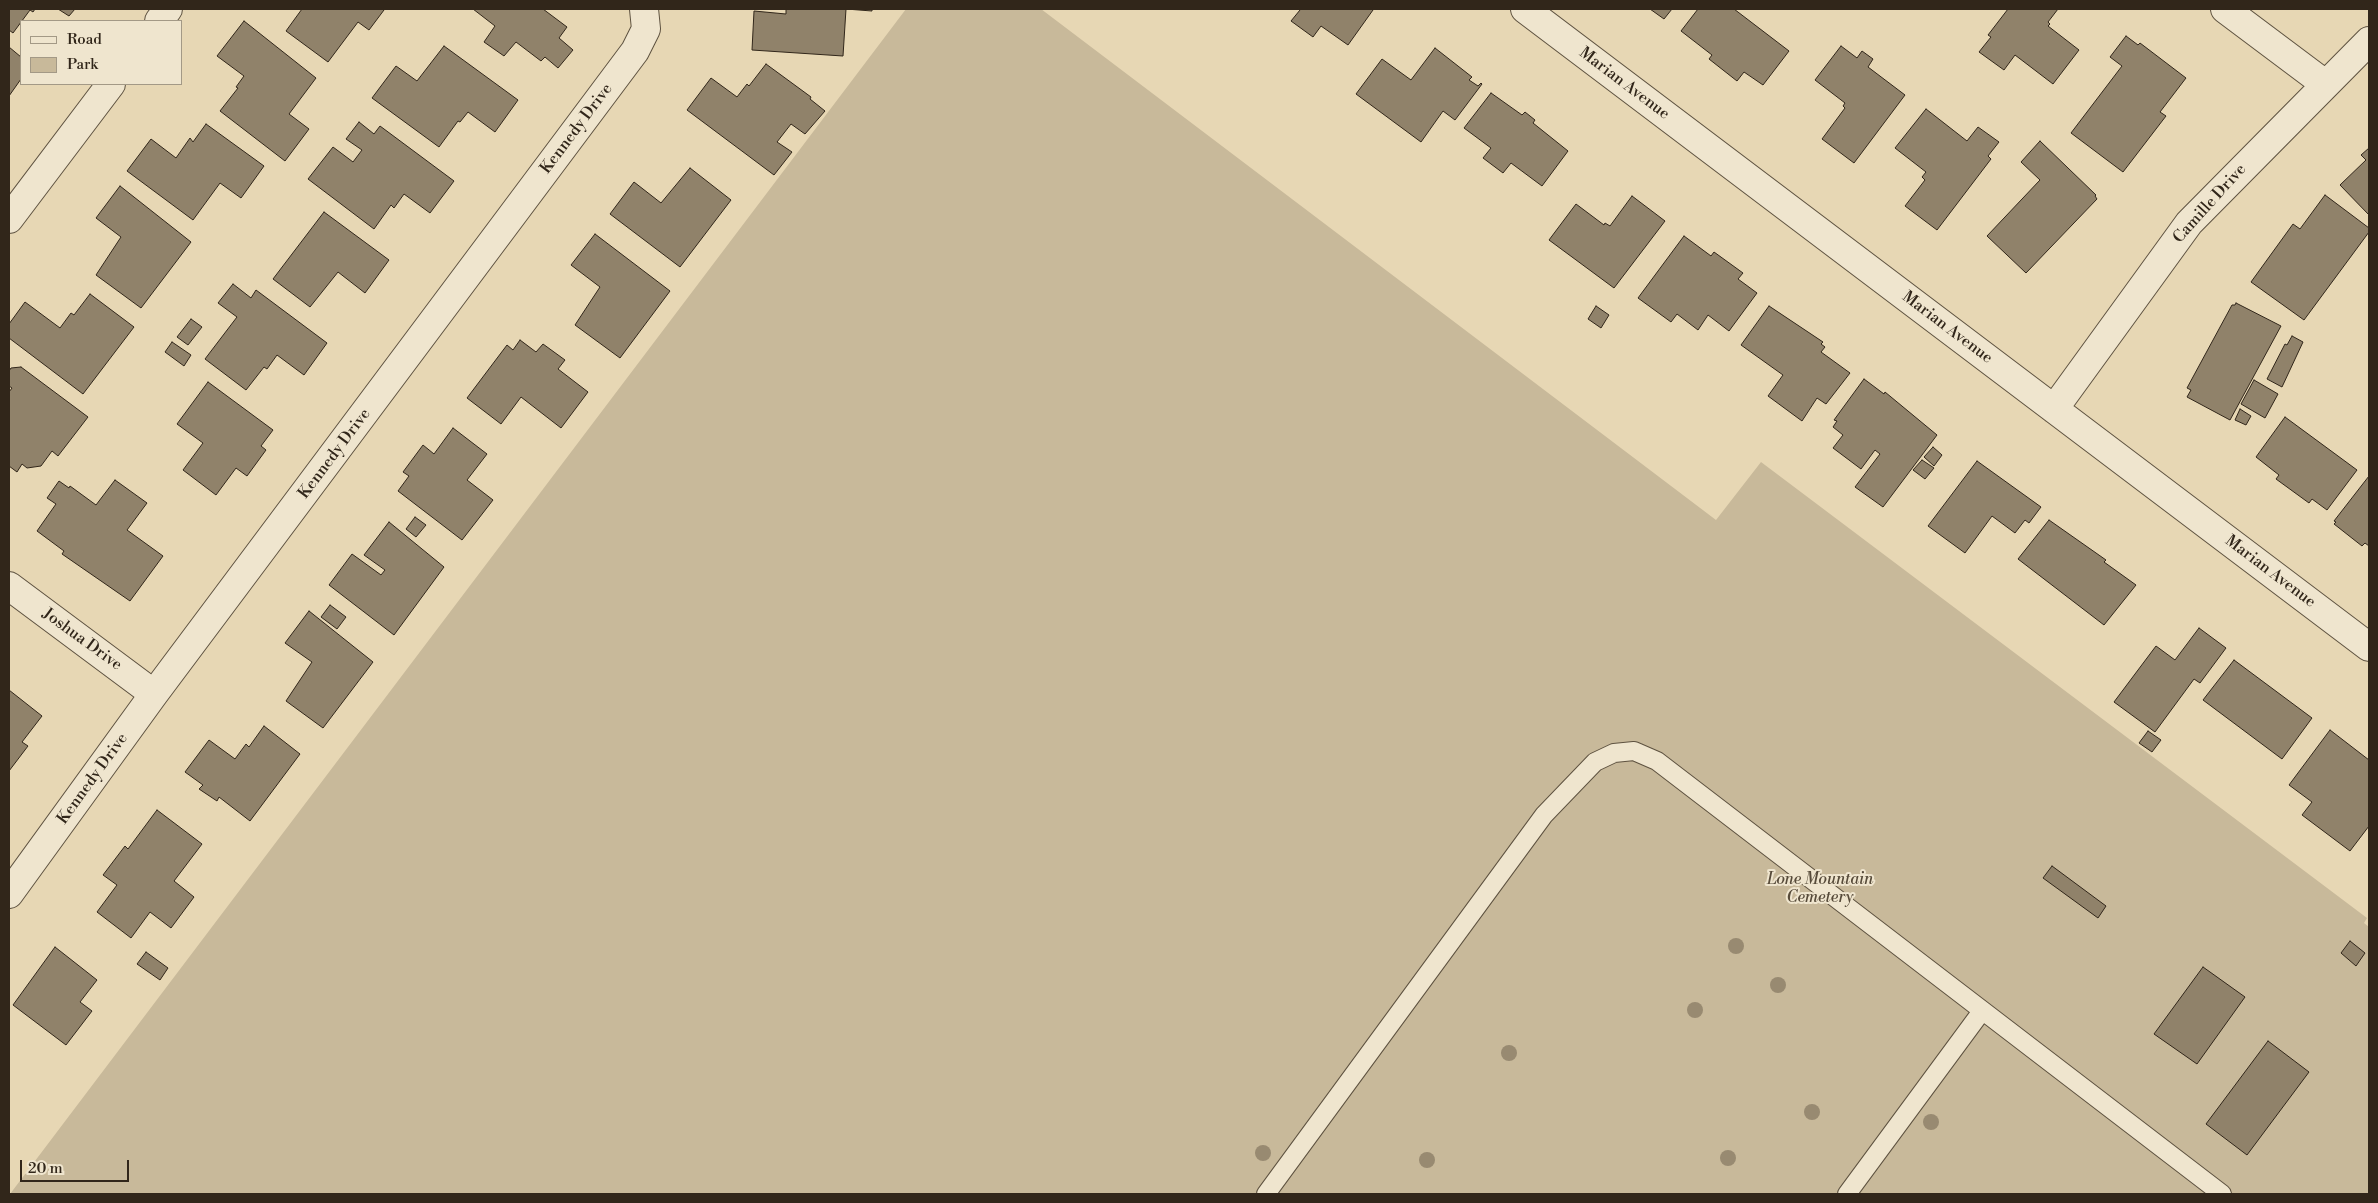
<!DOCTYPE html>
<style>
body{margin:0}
#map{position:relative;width:2378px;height:1203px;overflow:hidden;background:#e7d7b4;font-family:"Libre Bodoni",serif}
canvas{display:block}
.frame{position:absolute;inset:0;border:10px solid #31261a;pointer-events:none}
.legend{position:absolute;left:20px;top:20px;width:162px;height:65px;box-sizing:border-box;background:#efe5ce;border:1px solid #a39986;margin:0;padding:6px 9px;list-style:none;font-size:15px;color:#31261a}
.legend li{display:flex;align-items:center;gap:10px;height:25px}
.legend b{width:25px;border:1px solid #a39986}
.scale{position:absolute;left:20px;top:1160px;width:109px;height:22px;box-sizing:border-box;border:2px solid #31261a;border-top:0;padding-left:6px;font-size:15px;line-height:18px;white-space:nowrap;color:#31261a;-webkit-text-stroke:4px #efe5ce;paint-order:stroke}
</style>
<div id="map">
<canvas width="2378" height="1203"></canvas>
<div class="frame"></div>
<ul class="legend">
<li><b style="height:6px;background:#efe5ce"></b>Road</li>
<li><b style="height:14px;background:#c8b99a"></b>Park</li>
</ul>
<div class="scale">20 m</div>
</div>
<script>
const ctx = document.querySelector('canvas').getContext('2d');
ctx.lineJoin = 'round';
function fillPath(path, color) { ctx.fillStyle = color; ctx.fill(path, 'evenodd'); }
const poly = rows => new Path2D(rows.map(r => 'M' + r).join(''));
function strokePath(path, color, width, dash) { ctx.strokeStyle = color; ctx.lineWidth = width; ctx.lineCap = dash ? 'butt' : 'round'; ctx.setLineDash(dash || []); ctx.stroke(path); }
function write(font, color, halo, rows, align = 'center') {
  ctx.font = font + ' "Libre Bodoni",serif'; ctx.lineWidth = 4; ctx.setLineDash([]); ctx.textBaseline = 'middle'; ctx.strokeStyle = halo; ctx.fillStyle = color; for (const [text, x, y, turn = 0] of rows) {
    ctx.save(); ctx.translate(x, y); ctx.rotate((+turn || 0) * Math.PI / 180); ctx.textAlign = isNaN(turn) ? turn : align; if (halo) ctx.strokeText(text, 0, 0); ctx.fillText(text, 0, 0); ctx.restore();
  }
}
const green = poly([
 [906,9,1041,9,1716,520,1761,462,2367,918,2364,923,2369,927,2369,1194,10,1194]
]);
const building = poly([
 [9,9,35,9,33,12,30,10,13,33,9,30,9,9],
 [58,9,75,9,69,16,58,9],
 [302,9,382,9,384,10,369,30,358,22,328,62,286,31,302,9],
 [473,9,543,9,567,27,559,38,573,50,558,68,545,57,541,61,516,42,504,56,484,42,495,26,473,9],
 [786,9,872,9,872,11,846,9,843,56,752,50,754,11,786,14,786,9],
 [1299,9,1372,9,1373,10,1348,45,1321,26,1313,37,1291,21,1300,10,1299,9],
 [1650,9,1672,9,1664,19,1650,9],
 [1698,9,1734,9,1789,51,1763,85,1744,72,1737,81,1709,59,1712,55,1681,31,1698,9],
 [2008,9,2058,9,2048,22,2050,24,2048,26,2079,50,2053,84,2015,55,2004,70,1979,52,1991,37,1988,35,2008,9],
 [244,21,316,78,289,114,309,129,285,161,220,111,238,88,236,87,244,76,217,56,244,21],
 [2126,36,2138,45,2140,43,2186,78,2160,112,2166,116,2123,172,2071,133,2122,66,2110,57,2126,36],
 [444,46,518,100,495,132,468,112,460,122,458,121,439,147,372,98,396,66,417,81,444,46],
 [1841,46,1857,58,1862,51,1873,59,1868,67,1905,95,1854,163,1822,139,1845,108,1843,106,1845,103,1815,80,1841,46],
 [9,47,21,57,21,79,9,96,9,47],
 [1435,48,1472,77,1469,80,1478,86,1481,83,1482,84,1455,120,1443,111,1421,142,1356,94,1382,59,1411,80,1435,48],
 [766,64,811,97,810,99,825,111,805,134,791,124,777,142,792,152,774,175,687,110,711,78,737,97,747,84,749,86,766,64],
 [1491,93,1522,115,1525,112,1535,120,1533,123,1568,151,1542,186,1511,163,1503,173,1483,158,1491,148,1464,128,1491,93],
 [1926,109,1967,141,1978,127,1999,142,1988,156,1991,159,1937,230,1905,206,1925,180,1922,177,1926,172,1895,148,1926,109],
 [359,122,374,134,380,126,454,181,430,213,404,194,394,208,391,205,374,229,308,179,333,147,353,162,362,150,346,139,359,122],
 [206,124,264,166,241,198,220,183,193,220,127,171,151,139,176,158,190,138,193,142,206,124],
 [2040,141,2096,195,2095,196,2097,199,2026,273,1987,236,2040,180,2021,162,2040,141],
 [2369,148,2369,215,2340,185,2366,160,2361,155,2369,148],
 [690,168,731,200,680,267,610,214,634,182,661,203,690,168],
 [120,186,191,242,141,308,96,275,121,237,96,218,120,186],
 [2325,195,2369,228,2369,232,2304,320,2251,282,2293,224,2300,229,2325,195],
 [1632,196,1665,221,1614,288,1549,240,1576,204,1604,225,1605,223,1610,226,1632,196],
 [324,212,389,260,365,293,338,272,310,307,273,279,324,212],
 [595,234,670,291,620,358,575,325,600,287,571,265,595,234],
 [1684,236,1711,256,1714,252,1743,273,1738,279,1757,293,1729,331,1708,315,1698,330,1677,314,1671,322,1638,298,1684,236],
 [233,284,251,298,256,290,327,343,304,375,277,355,267,369,264,367,246,390,205,359,237,317,218,303,233,284],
 [90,294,134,327,83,394,9,338,9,324,25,302,60,328,71,313,74,315,90,294],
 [2236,303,2281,326,2230,420,2187,397,2191,390,2187,388,2232,305,2235,305,2236,303],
 [1596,306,1609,315,1601,328,1588,319,1596,306],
 [1769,306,1823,342,1821,344,1825,347,1821,352,1850,373,1826,404,1817,398,1802,421,1768,396,1783,375,1741,345,1769,306],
 [191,319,202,327,188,345,177,337,191,319],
 [2292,336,2303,342,2282,387,2267,379,2285,344,2287,345,2292,336],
 [520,340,536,352,543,344,565,360,558,369,588,392,561,428,521,397,501,424,467,398,507,345,513,350,520,340],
 [172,342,191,355,184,366,165,352,172,342],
 [21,367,88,417,58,456,52,451,41,466,27,468,22,464,17,472,9,466,9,392,12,388,9,386,9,371,11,368,21,367],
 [1864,379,1884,394,1885,392,1937,435,1883,507,1855,487,1880,454,1875,450,1861,469,1833,448,1843,435,1833,427,1837,421,1834,420,1864,379],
 [2254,380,2278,394,2265,418,2241,404,2254,380],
 [208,382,273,430,261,446,266,450,247,476,236,468,216,495,183,470,203,443,177,424,208,382],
 [2240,409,2251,416,2246,425,2235,420,2240,409],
 [2285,417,2357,470,2327,510,2312,499,2309,503,2276,479,2279,475,2256,457,2285,417],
 [453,428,487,454,467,480,493,500,462,540,398,491,409,476,403,472,423,445,434,454,453,428],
 [1933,447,1942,455,1934,466,1924,457,1933,447],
 [1922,460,1934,468,1925,479,1913,470,1922,460],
 [1977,461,2041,507,2029,523,2025,520,2015,533,1992,516,1965,553,1928,526,1977,461],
 [2369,476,2369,546,2365,543,2362,546,2334,524,2336,522,2334,521,2369,476],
 [115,480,147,503,127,530,163,556,130,601,62,554,64,551,37,531,56,504,47,498,59,481,69,488,70,486,96,505,115,480],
 [415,517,426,525,416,537,406,529,415,517],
 [2049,520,2106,560,2104,562,2136,585,2104,625,2018,559,2049,520],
 [389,522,444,567,394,635,329,585,352,554,381,575,385,570,364,555,389,522],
 [330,605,346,617,337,629,321,617,330,605],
 [309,611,373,662,323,728,286,701,312,662,285,643,309,611],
 [2199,628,2226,648,2200,683,2194,679,2155,732,2114,702,2156,646,2175,660,2199,628],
 [2234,660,2312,718,2282,759,2203,700,2234,660],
 [9,690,42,716,22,742,28,746,9,771,9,690],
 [264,726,300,754,250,821,219,797,217,801,199,789,203,785,185,772,209,740,235,759,246,744,249,747,264,726],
 [2330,730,2369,760,2369,826,2350,851,2302,815,2312,802,2289,785,2330,730],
 [2148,731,2161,740,2152,752,2139,743,2148,731],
 [157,810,202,844,174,881,194,897,171,928,150,912,131,938,97,912,117,885,103,875,125,846,128,849,157,810],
 [2052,866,2106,906,2098,918,2043,878,2052,866],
 [2350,941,2365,953,2356,966,2341,953,2350,941],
 [55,947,97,980,80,1002,92,1011,66,1045,13,1005,55,947],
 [146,952,168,968,160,980,137,964,146,952],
 [2203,967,2245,997,2197,1064,2154,1034,2203,967],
 [2268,1041,2309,1072,2247,1155,2206,1124,2268,1041]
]);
const lane = poly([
 [1266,1194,1544,815,1595,762,1614,753,1634,751,1657,761,2222,1194],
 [1847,1194,1982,1011]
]);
const street = poly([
 [1525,9,2369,647],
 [2225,9,2325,84],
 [159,21,168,9],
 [9,219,111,84],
 [2054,409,2189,223,2369,41],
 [9,586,154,694],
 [9,894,154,694,635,51,646,29,644,9]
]);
const trees = [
 [1736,946],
 [1778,985],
 [1695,1010],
 [1509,1053],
 [1812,1112],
 [1931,1122],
 [1263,1153],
 [1728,1158],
 [1427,1160]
];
const streetNames = [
 ["Marian Avenue",1624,84,37],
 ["Kennedy Drive",577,129,-53],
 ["Camille Drive",2210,204,-48],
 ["Marian Avenue",1947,328,37],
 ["Kennedy Drive",335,454,-53],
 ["Marian Avenue",2270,572,37],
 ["Joshua Drive",82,640,36],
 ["Kennedy Drive",93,779,-54]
];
const parkNames = [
 ["Lone Mountain",1820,880],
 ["Cemetery",1820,898]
];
fillPath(green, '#c8b99a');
fillPath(building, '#90826a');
strokePath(building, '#31261a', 1);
strokePath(lane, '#5e5240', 20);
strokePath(street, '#5e5240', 30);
strokePath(lane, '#efe5ce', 18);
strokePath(street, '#efe5ce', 28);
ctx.fillStyle = '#988a71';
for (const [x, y] of trees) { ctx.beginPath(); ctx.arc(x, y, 8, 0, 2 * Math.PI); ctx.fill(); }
write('16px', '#31261a', '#efe5ce', streetNames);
write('italic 16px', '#574b3a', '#efe5ce', parkNames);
</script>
